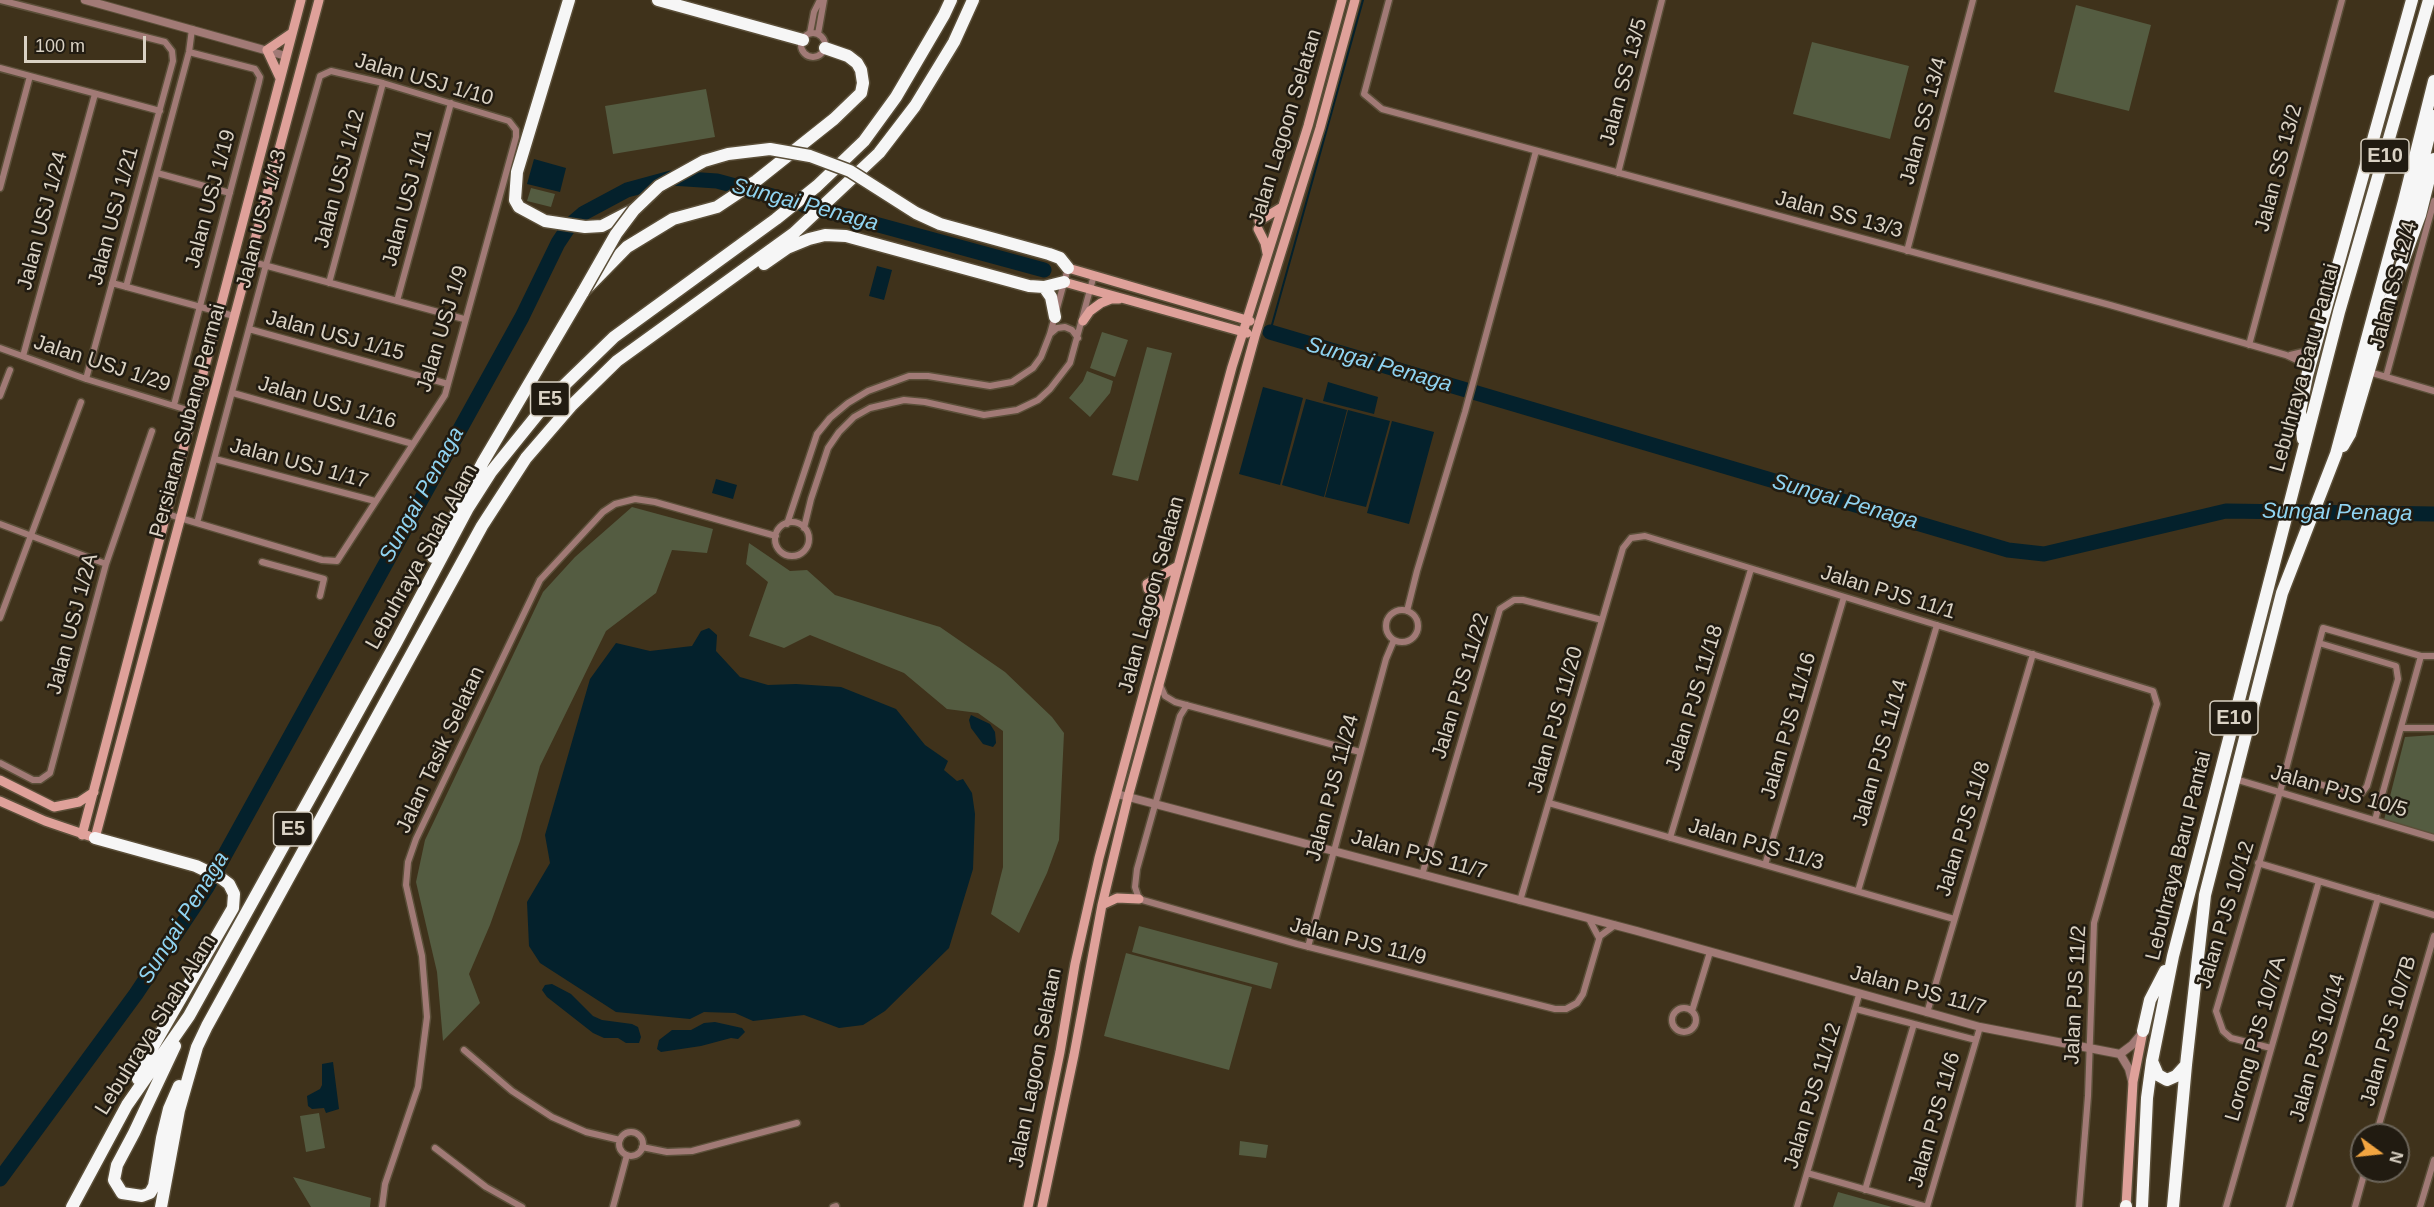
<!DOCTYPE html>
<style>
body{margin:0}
#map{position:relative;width:2434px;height:1207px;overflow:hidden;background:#3f321b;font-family:Arial,sans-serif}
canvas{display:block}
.north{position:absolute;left:2350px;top:1123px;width:60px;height:60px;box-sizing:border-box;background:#211b11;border:2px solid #6b6459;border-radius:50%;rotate:105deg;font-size:16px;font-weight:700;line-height:24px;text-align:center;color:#dad2c4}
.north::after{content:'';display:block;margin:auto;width:21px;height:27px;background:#f2a541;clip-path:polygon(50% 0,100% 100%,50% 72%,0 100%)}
.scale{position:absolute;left:24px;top:36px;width:122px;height:27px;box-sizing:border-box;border:3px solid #dad2c4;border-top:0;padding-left:8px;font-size:18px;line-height:21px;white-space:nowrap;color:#dad2c4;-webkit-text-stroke:4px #211b11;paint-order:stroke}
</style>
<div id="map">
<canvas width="2434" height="1207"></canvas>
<div class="north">N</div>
<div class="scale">100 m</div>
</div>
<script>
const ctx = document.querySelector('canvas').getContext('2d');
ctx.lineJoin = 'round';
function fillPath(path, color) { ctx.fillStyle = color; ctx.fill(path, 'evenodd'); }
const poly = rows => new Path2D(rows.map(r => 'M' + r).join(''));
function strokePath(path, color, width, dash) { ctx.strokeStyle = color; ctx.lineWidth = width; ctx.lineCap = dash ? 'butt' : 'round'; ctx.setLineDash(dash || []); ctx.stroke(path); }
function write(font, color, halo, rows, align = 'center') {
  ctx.font = font + ' Arial,sans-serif'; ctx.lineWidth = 5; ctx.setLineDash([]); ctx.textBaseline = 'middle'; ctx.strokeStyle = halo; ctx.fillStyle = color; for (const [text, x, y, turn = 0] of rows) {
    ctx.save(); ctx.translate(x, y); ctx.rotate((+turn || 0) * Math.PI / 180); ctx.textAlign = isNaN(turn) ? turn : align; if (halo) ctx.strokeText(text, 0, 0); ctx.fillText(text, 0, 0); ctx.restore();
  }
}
const green = poly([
 [2076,5,2151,25,2129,111,2054,92],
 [1812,42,1909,66,1890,139,1793,114],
 [706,89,715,137,613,154,605,106],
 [531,188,555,194,551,207,527,201],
 [1102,332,1128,340,1115,377,1090,368],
 [1147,347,1172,353,1138,481,1112,475],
 [1087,371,1113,381,1110,393,1090,417,1069,398,1083,381],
 [632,507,713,529,707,553,672,550,656,593,606,631,540,766,520,841,490,925,469,974,480,1003,443,1041,437,972,416,882,425,840,543,592,575,557],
 [749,543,790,571,807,570,835,595,940,627,1005,672,1052,717,1064,733,1059,840,1047,873,1019,933,991,914,1003,867,1003,731,978,713,947,709,904,673,810,635,784,648,749,636,768,582,746,564],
 [2434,735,2434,835,2384,820,2405,737],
 [1139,926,1278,963,1271,989,1132,952],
 [1126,953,1252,987,1229,1070,1104,1036],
 [319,1113,325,1148,306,1152,300,1116],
 [1240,1141,1268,1145,1266,1158,1239,1155],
 [293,1177,371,1198,370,1207,311,1207],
 [1838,1192,1892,1207,1833,1207]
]);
const water = poly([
 [534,159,566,168,560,192,527,184],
 [877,266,892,270,884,300,869,296],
 [1328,382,1378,397,1374,414,1323,401],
 [1263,387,1303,398,1280,485,1239,474],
 [1306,399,1347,410,1324,497,1282,485],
 [1348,410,1390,421,1366,507,1325,497],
 [1392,421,1434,432,1409,524,1367,513],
 [716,479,737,485,733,499,712,493],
 [709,628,717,635,716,651,740,677,768,685,796,684,841,687,896,709,925,745,948,761,944,770,957,781,963,779,972,793,975,814,973,869,949,948,885,1011,863,1025,839,1028,804,1015,753,1021,735,1013,704,1012,690,1019,616,1012,540,963,529,946,527,902,550,863,545,835,590,679,616,643,650,651,692,646,701,631],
 [971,715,990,724,995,732,996,743,993,747,983,744,971,728,969,720],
 [552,984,571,994,593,1016,602,1020,632,1024,638,1027,641,1037,639,1043,626,1043,618,1038,604,1038,593,1033,547,997,542,990,545,985],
 [715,1022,742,1028,745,1032,738,1039,731,1038,701,1046,661,1052,657,1049,659,1040,672,1030,691,1030,704,1023],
 [333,1062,339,1109,326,1113,324,1108,312,1109,308,1106,307,1096,320,1089,322,1085,322,1064]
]);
const stream = poly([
 [1270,332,1363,0]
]);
const river = poly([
 [1270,332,2008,550,2044,554,2226,511,2434,514],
 [0,1179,136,994,207,887,522,317,558,243,570,225,584,213,627,190,671,178,717,181,1044,270]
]);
const minor = poly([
 [0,0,165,42,172,51,173,61,86,379],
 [1389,0,1364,94,1382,109,2110,305,2286,355,2301,362,2306,371],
 [810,33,814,12,820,0],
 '801 45a12 12 0 1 1 24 0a12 12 0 1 1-24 0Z',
 [818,34,824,0],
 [0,68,160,111],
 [157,173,230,193],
 [1618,173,1662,0],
 [0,188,30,76],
 [1907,251,1973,0],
 [249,261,464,319],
 [112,283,234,316],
 [329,283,383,83],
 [126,287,189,52,192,29],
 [397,301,451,103],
 [249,329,448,384],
 [1050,334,1057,328,1065,327,1072,330,1078,338],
 [2249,345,2342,0],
 [0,348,86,379,194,412],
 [2290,355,2303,352,2314,345],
 [23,356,95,94],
 [2369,372,2434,391],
 [2386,377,2434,201],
 [233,393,413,444],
 [0,396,10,370],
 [174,405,259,82,260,77,255,69,189,52],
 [215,459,375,501],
 [168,514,180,518,322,560,337,561,445,395,516,137,516,130,509,121,383,83,331,71,320,76,266,265,197,523],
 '775 539a17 17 0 1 1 34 0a17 17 0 1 1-34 0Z',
 [0,524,106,564],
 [787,524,817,434,830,418,848,403,868,391,909,376,928,376,990,386,1012,382,1033,368,1041,357,1050,334,1068,268],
 [804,528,811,499,828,448,839,432,854,417,870,408,904,400,925,402,984,415,1017,410,1038,400,1050,389,1070,363,1094,275],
 [262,562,324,579,320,596],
 '1386 626a16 16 0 1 1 32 0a16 16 0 1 1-32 0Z',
 [1407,611,1417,571,1465,412,1536,151],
 [0,618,81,402],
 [1160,685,1165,696,1175,702,1360,752],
 [1187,705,1180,716,1137,869,1135,887,1139,899,1297,944,1555,1009,1566,1009,1577,1003,1583,994,1600,936,1615,925],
 [2401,728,2434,728],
 [0,763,33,780,40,780,50,773,106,564,152,431],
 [2285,774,2353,794,2362,793,2367,786,2398,679,2396,666,2319,643],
 [2235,779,2434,838],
 [1549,803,1954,919],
 [2375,820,2421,656],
 [1670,838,1751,569],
 [2258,863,2434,915],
 [1765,865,1844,597],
 [1422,875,1500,609,1514,600,1523,600,1602,620],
 [1858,891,1937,625],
 [1520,901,1623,548,1631,538,1645,536,2153,691,2157,704,2155,710,2094,923,2088,1096,2079,1207],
 [1589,919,1599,938],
 [1308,947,1386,659,1394,640],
 '1672 1020a12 12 0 1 1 24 0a12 12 0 1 1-24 0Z',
 [1856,1009,1976,1040],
 [1692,1011,1710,952],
 [1927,1013,2033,654],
 [2271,1048,2231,1038,2223,1031,2216,1011,2280,792,2323,628,2421,656,2434,656],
 [464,1050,512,1091,552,1117,586,1132,620,1140],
 '619 1144a12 12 0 1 1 24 0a12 12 0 1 1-24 0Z',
 [2376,1135,2434,936],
 [642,1147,667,1152,692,1151,797,1123],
 [435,1148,486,1187,522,1207],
 [1807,1173,1927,1207,1980,1027],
 [1865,1190,1914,1024],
 [382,1207,385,1184,418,1087,427,1017,422,956,406,885,408,862,416,839,540,580,603,512,615,504,635,499,655,502,776,536],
 [613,1207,627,1155],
 [833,1207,836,1206],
 [1797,1207,1859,995],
 [2226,1207,2319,881],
 [2289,1207,2378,898],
 [2355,1207,2365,1171],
 [2420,1207,2434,1160]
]);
const tertiary = poly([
 [85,0,286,56],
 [1117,794,1637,931,1980,1027,2120,1054,2132,1045,2142,1033],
 [2120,1054,2129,1069,2132,1081]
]);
const secondary = poly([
 [280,78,267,50,292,33],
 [1259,221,1282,207],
 [1258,229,1265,243,1267,253],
 [1068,268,1250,321],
 [1064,282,1247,333],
 [1083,321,1090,311,1101,303,1111,299,1119,299],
 [1163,616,1158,599,1148,589,1147,584,1178,566],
 [0,780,54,807,79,802,94,792],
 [0,801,45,821,95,838,319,0],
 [82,835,301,0],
 [1102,905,1117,898,1139,899],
 [1028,1207,1060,1052,1075,964,1099,858,1232,367,1308,126,1342,0],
 [1042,1207,1074,1055,1102,905,1128,797,1255,336,1320,128,1355,0],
 [2126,1207,2133,1082,2143,1031]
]);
const motorway = poly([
 [569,0,517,172,515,200,519,207,545,221,585,227,602,226,633,210],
 [658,0,803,40],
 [2403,240,2434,116],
 [764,264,787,248,809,239,825,235,846,236,1029,286,1044,287,1064,282],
 [1044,287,1051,297,1055,317],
 [2303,439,2300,411,2307,376,2412,0],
 [2343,446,2350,434,2394,286,2420,215,2434,159],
 [433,557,483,462,583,292,627,247,673,219,717,207,756,181,834,119,861,93,863,83,861,70,857,63,848,56,825,48],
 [95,838,196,866,221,878,229,884,234,894,233,908,151,1050,138,1079],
 [2143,1031,2150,1000,2165,971],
 [175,1046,134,1133,117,1165,114,1180,122,1193,142,1196,150,1193,154,1186,162,1138,169,1109,179,1086],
 [2152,1061,2158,1075,2167,1080,2176,1076,2186,1065],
 [2126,1206,2126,1207],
 [72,1207,127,1105,189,1016,396,643,468,508,491,472,550,399,614,337,776,219,817,186,864,141,896,97,944,15,951,0],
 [161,1207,179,1110,197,1047,207,1026,482,526,526,458,571,406,617,361,794,233,879,153,915,106,954,42,973,0],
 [2142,1207,2147,1098,2152,1061,2173,956,2339,312,2429,0],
 [2173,1207,2186,1065,2205,895,2282,593,2336,454,2404,201,2434,81]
]);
const motorwayBridge = poly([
 [583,292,616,234,634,210,659,186,704,161,728,154,770,149,810,156,850,171,916,213,940,224,1049,254,1060,258,1068,268]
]);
const shields = [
 [2385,156,48],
 [550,399,39],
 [2234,718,48],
 [293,829,39]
];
const shieldNames = [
 ["E10",2385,156],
 ["E5",550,399],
 ["E10",2234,718],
 ["E5",293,829]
];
const streetNames = [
 ["Jalan USJ 1/10",424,80,16],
 ["Jalan SS 13/5",1624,82,-75],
 ["Jalan SS 13/4",1924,121,-75],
 ["Jalan Lagoon Selatan",1286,127,-73],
 ["Jalan SS 13/2",2279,168,-75],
 ["Jalan USJ 1/12",340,179,-75],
 ["Jalan USJ 1/11",408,198,-75],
 ["Jalan USJ 1/19",211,199,-75],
 ["Jalan SS 13/3",1839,215,15],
 ["Jalan USJ 1/21",114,216,-75],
 ["Jalan USJ 1/13",262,219,-75],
 ["Jalan USJ 1/24",43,221,-75],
 ["Jalan SS 12/4",2394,285,-75],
 ["Jalan USJ 1/9",443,329,-73],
 ["Jalan USJ 1/15",335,336,15],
 ["Jalan USJ 1/29",102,364,18],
 ["Lebuhraya Baru Pantai",2305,368,-75],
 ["Jalan USJ 1/16",327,403,16],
 ["Persiaran Subang Permai",188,421,-75],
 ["Jalan USJ 1/17",299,464,15],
 ["Lebuhraya Shah Alam",422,557,-61],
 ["Jalan PJS 11/1",1888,593,17],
 ["Jalan Lagoon Selatan",1152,595,-75],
 ["Jalan USJ 1/2A",73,624,-75],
 ["Jalan PJS 11/22",1461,686,-73],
 ["Jalan PJS 11/18",1695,698,-73],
 ["Jalan PJS 11/20",1556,720,-74],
 ["Jalan PJS 11/16",1789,726,-74],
 ["Jalan Tasik Selatan",441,750,-65],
 ["Jalan PJS 11/14",1881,753,-74],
 ["Jalan PJS 11/24",1333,788,-75],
 ["Jalan PJS 10/5",2339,792,16],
 ["Jalan PJS 11/8",1964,829,-73],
 ["Jalan PJS 11/3",1756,845,16],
 ["Jalan PJS 11/7",1419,855,15],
 ["Lebuhraya Baru Pantai",2179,856,-76],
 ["Jalan PJS 10/12",2226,915,-73],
 ["Jalan PJS 11/9",1358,942,14],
 ["Jalan PJS 11/7",1918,991,15],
 ["Jalan PJS 11/2",2076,995,-87],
 ["Lebuhraya Shah Alam",156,1025,-58],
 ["Jalan PJS 10/7B",2389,1031,-74],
 ["Lorong PJS 10/7A",2256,1039,-74],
 ["Jalan PJS 10/14",2318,1048,-74],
 ["Jalan Lagoon Selatan",1036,1068,-79],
 ["Jalan PJS 11/12",1813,1096,-73],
 ["Jalan PJS 11/6",1935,1120,-74]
];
const waterNames = [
 ["Sungai Penaga",805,205,15],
 ["Sungai Penaga",1379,365,16],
 ["Sungai Penaga",422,495,-61],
 ["Sungai Penaga",1845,502,16],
 ["Sungai Penaga",2337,513,1],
 ["Sungai Penaga",184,918,-58]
];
fillPath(green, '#545c41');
fillPath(water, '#04212c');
strokePath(stream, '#04212c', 2);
strokePath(river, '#04212c', 15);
strokePath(minor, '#5b4f39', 9);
strokePath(tertiary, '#5b4f39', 10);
strokePath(secondary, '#5b4f39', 12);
strokePath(motorway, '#5b4f39', 15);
strokePath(minor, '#a17a76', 6);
strokePath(tertiary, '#a17a76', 8);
strokePath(secondary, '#dfa19a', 9);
strokePath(motorway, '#f6f6f6', 12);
strokePath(motorwayBridge, '#5b4f39', 15, []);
strokePath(motorwayBridge, '#f6f6f6', 12);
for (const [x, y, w] of shields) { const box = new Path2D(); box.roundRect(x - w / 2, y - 17, w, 34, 4.5); ctx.fillStyle = '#211b11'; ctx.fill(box); strokePath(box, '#dad2c4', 1.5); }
write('bold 20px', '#dad2c4', null, shieldNames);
write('21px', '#dad2c4', '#211b11', streetNames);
write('italic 22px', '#90d4f2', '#211b11', waterNames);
</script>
